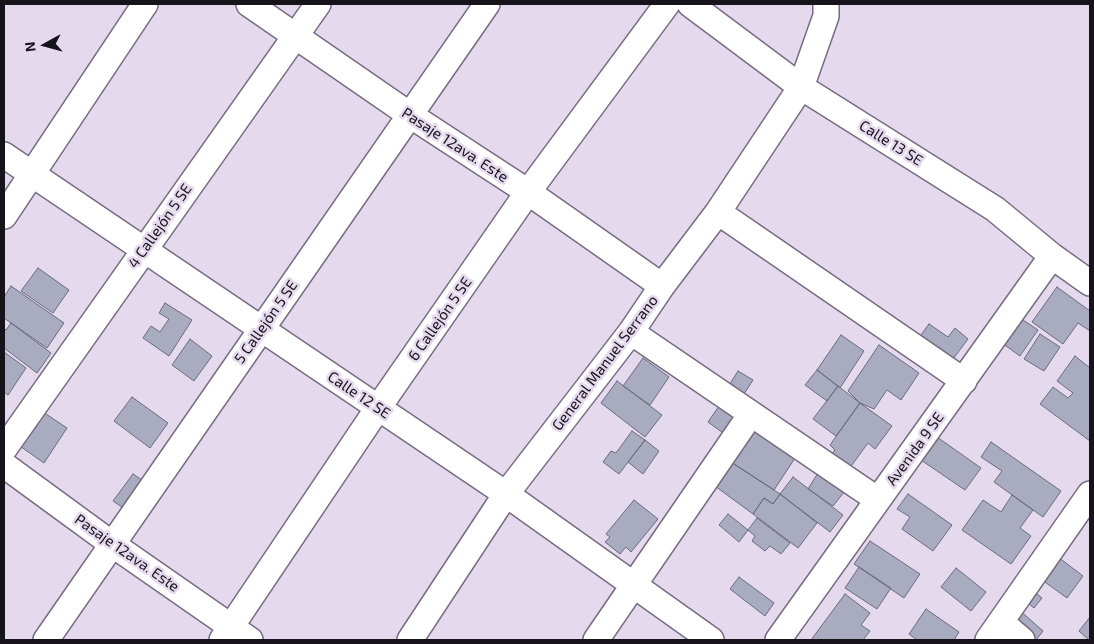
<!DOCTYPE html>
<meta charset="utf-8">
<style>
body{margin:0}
#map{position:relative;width:1094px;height:644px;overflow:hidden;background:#e5d9ee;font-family:"Exo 2",sans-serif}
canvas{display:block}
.frame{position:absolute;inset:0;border:5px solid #17131a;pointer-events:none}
.north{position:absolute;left:20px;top:20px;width:50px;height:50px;-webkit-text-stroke:4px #e5d9ee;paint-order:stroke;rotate:263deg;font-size:14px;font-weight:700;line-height:20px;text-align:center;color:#17131a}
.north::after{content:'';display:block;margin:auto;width:18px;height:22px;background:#17131a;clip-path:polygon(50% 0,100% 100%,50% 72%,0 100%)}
</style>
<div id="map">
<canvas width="1094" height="644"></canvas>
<div class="frame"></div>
<div class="north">N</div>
</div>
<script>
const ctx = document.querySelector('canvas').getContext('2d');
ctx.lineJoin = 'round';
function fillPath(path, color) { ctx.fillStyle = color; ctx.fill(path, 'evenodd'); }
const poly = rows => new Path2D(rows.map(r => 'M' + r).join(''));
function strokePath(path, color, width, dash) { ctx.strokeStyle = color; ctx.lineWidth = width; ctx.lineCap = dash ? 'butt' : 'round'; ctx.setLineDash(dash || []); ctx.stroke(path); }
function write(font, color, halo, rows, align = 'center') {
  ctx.font = font + ' "Exo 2",sans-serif'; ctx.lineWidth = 5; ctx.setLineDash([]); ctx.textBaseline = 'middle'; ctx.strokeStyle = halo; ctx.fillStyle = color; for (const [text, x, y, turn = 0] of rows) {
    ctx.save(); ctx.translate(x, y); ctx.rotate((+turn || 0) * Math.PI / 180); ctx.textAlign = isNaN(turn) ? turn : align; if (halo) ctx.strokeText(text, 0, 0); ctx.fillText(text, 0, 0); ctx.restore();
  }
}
const building = poly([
 [38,268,69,290,53,313,21,291,38,268],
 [11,286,64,323,47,348,4,318,4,297,11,286],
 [1057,287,1090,311,1090,331,1078,323,1063,344,1032,322,1057,287],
 [165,303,192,320,169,356,143,338,151,326,160,332,169,319,159,313,165,303],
 [1020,318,1038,330,1020,356,1002,343,1020,318],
 [11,323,51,353,37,373,4,348,4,328,6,330,11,323],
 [929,324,948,337,955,328,968,339,947,367,915,343,929,324],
 [1040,334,1060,347,1044,371,1024,359,1040,334],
 [841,335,864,351,840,388,817,370,841,335],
 [190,339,212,356,194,381,172,365,190,339],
 [879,345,919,373,901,400,887,390,874,409,860,403,848,391,879,345],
 [4,352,26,368,8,395,4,392,4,352],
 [1075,356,1090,368,1090,441,1040,404,1053,387,1068,398,1073,393,1057,381,1075,356],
 [643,358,669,377,650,405,623,386,643,358],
 [817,370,838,386,827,401,805,385,817,370],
 [738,371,753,380,742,397,728,387,738,371],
 [617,381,662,415,645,437,601,403,617,381],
 [838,386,860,403,836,436,813,419,838,386],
 [132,397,168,423,150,448,114,421,132,397],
 [722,402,740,415,726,435,708,422,722,402],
 [860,403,892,426,875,449,868,443,849,469,831,455,835,450,830,445,860,403],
 [40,410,67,428,44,463,17,444,40,410],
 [754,427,797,455,774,490,731,462,754,427],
 [632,431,645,440,619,474,603,462,611,451,616,453,632,431],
 [937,437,981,468,965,490,921,460,937,437],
 [645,440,659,451,643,474,628,462,645,440],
 [991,442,1061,491,1043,517,994,482,1002,471,981,457,991,442],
 [731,462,774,490,780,494,773,504,764,498,753,514,715,486,731,462],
 [818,473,844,492,833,506,808,489,818,473],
 [133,474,142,480,122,507,113,501,133,474],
 [793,477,843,515,830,532,780,494,793,477],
 [780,494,817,523,798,548,753,514,764,498,773,504,780,494],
 [908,494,952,525,933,551,902,529,910,517,897,509,908,494],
 [1012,495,1033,510,1020,528,1031,536,1011,564,962,530,983,500,1001,512,1012,495],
 [634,500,658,519,631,552,626,547,620,554,605,542,610,537,606,534,634,500],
 [728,514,748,530,739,542,719,525,728,514],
 [757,518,790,543,781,554,770,546,765,551,752,541,755,536,748,530,757,518],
 [870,541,920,574,904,598,854,564,870,541],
 [1058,557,1083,576,1067,598,1042,580,1058,557],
 [859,567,891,588,877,609,845,588,859,567],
 [956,568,986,592,971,611,941,587,956,568],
 [739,577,774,603,765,616,730,589,739,577],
 [1032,590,1042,598,1034,608,1024,600,1032,590],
 [845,594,870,613,861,625,870,631,863,640,811,640,845,594],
 [926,609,959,632,954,640,917,640,909,634,926,609],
 [1018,609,1043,631,1036,640,1005,625,1018,609],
 [1090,617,1090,640,1089,640,1079,631,1090,617]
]);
const minor = poly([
 [249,4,410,115,528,192,662,286],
 [690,4,801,87,995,209,1052,256,1090,283],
 [4,155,506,494,711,640],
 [718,212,964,381],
 [4,216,145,4],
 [631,332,878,500],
 [4,449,318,4],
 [4,465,112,544,250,640],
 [1002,623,1022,640],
 [46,640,487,4],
 [222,640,378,408,528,192,667,4],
 [410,640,506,494,631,332,662,286,718,212,801,87,826,16,826,4],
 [596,640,751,414],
 [778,640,1052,256],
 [988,640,1090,494]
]);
const streetNames = [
 ["Calle 13 SE",891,143,32],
 ["Pasaje 12ava. Este",455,145,33],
 ["4 Callejón 5 SE",160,226,-55],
 ["6 Callejón 5 SE",440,319,-55],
 ["5 Callejón 5 SE",266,322,-55],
 ["General Manuel Serrano",605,363,-53],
 ["Calle 12 SE",359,395,34],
 ["Avenida 9 SE",915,449,-54],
 ["Pasaje 12ava. Este",127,553,35]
];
fillPath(building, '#a9abc1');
strokePath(building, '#686a7e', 1);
strokePath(minor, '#776c7f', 28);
strokePath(minor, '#fff', 25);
write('15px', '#17131a', '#e5d9ee', streetNames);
</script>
